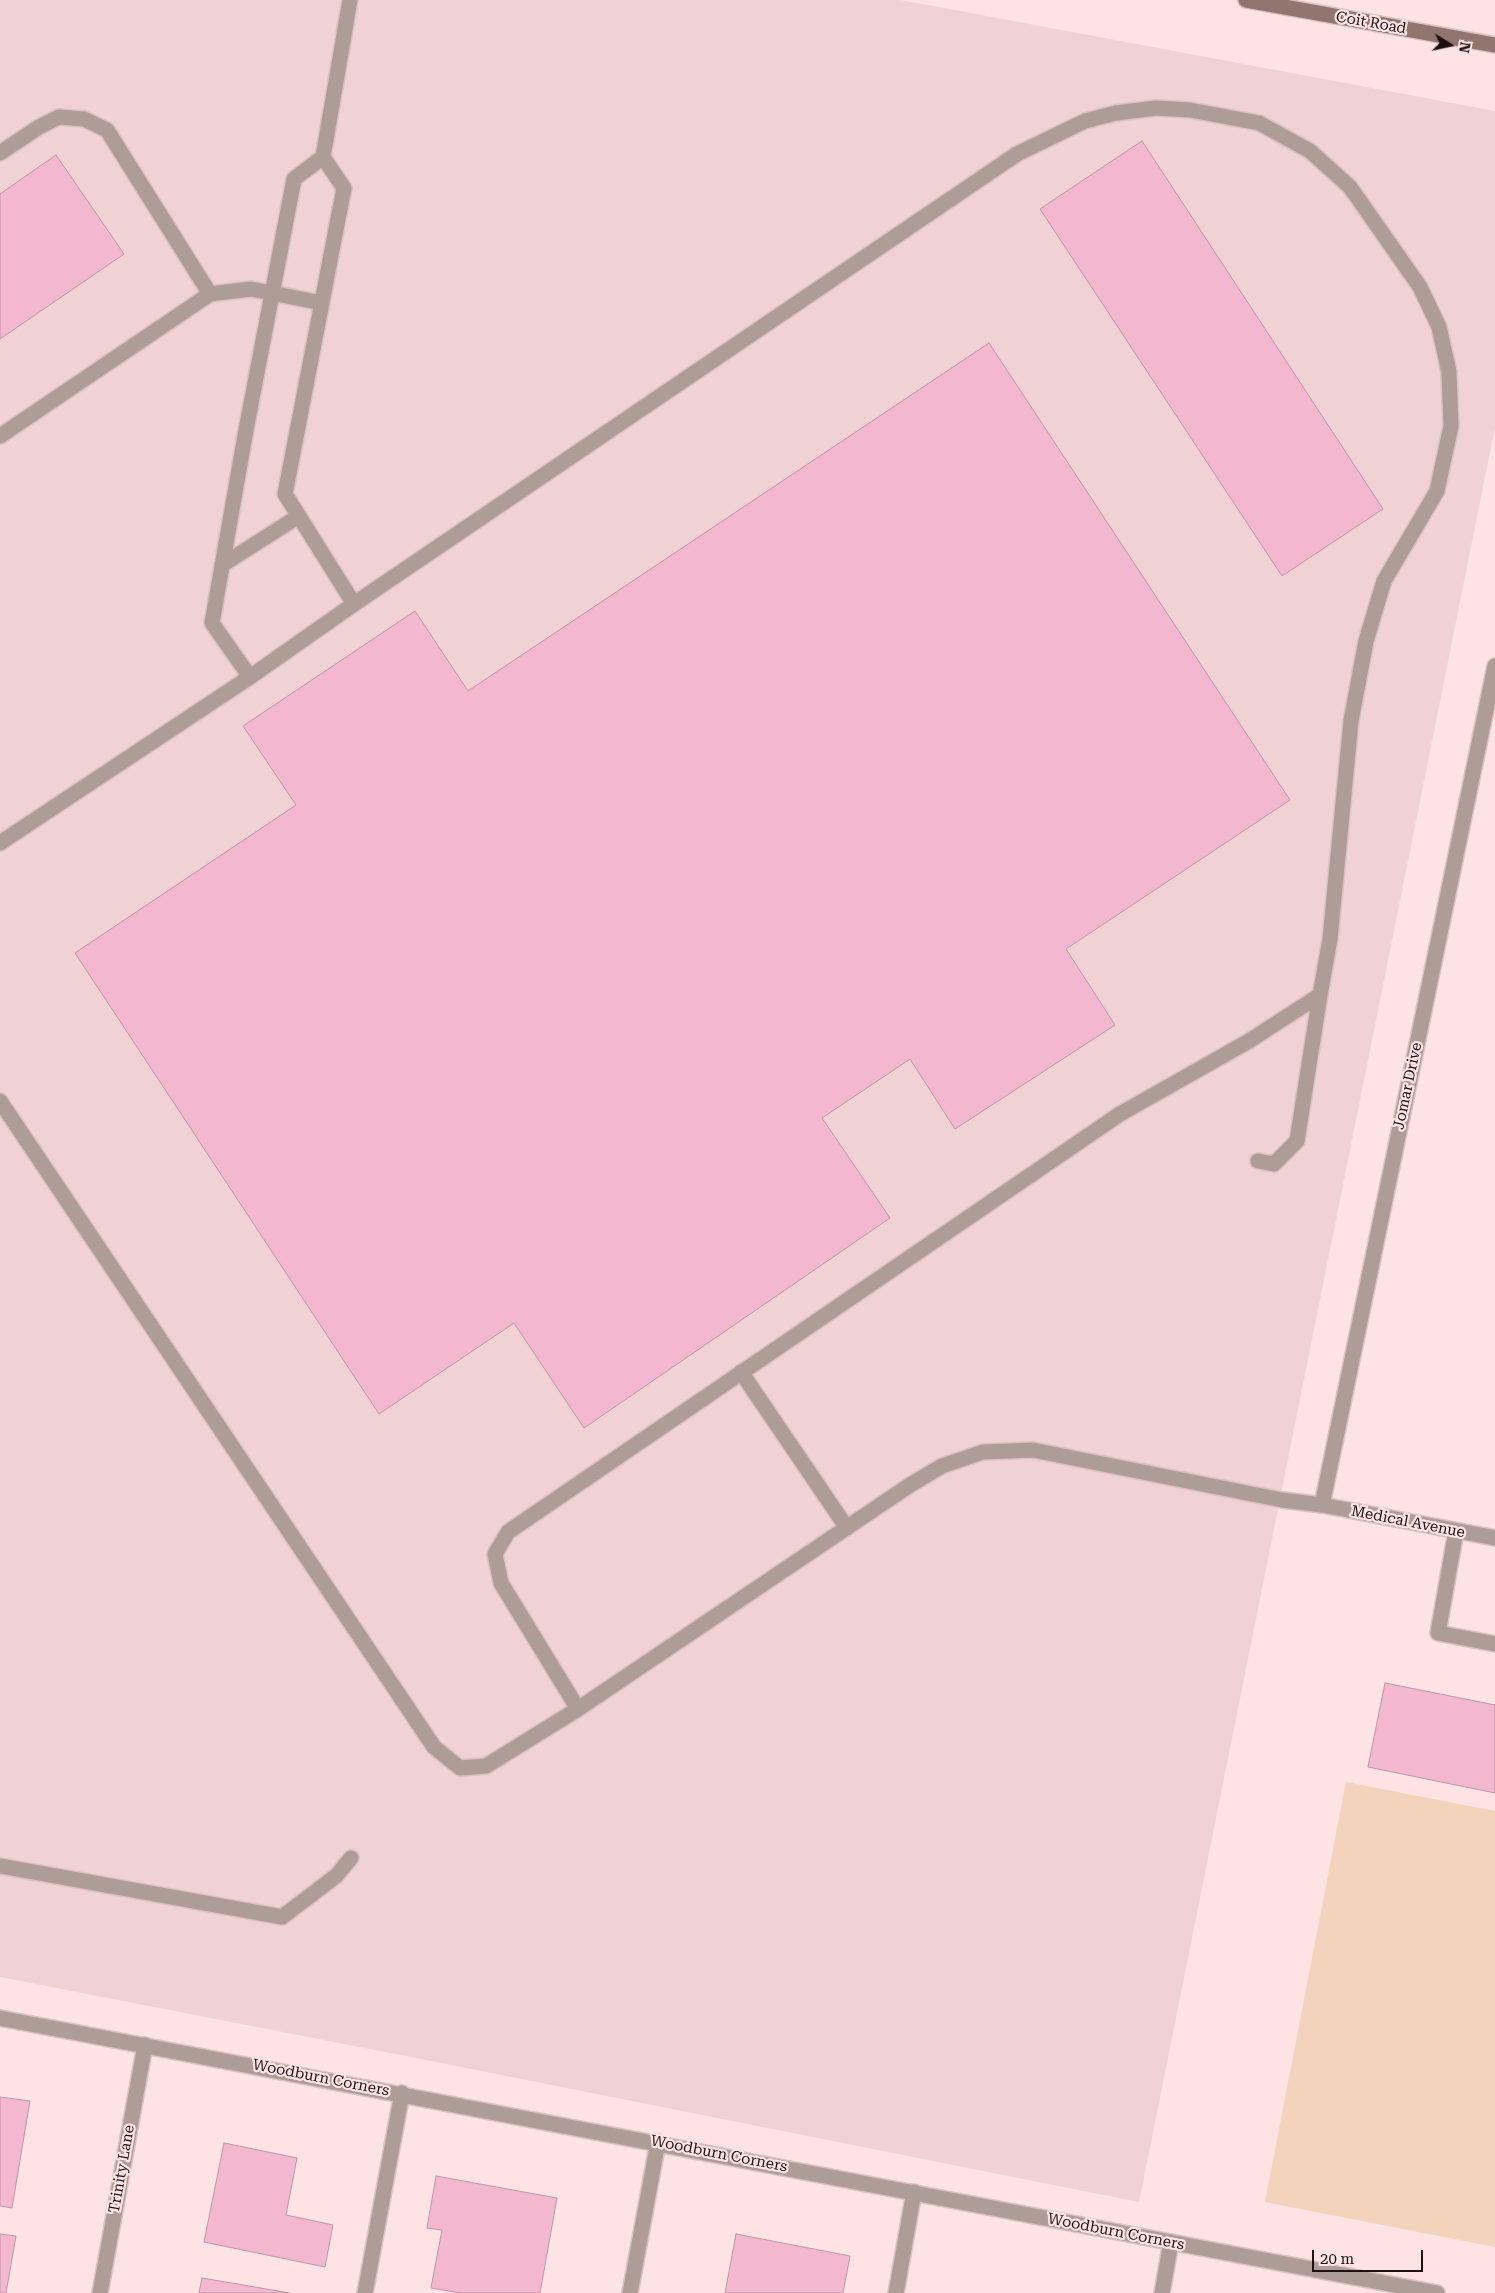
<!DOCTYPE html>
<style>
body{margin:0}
#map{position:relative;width:1495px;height:2293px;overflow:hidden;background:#fee3e4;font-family:"Roboto Serif",serif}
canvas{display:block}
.north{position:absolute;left:1425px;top:20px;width:50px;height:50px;-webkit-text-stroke:4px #fee3e4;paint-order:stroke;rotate:100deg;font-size:14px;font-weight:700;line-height:20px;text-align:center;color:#1f1112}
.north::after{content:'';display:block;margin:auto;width:18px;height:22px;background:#1f1112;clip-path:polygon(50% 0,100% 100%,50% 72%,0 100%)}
.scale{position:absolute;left:1312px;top:2250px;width:111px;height:22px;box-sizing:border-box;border:2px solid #1f1112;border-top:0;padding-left:6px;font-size:15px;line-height:18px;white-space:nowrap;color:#1f1112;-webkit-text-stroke:4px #fee3e4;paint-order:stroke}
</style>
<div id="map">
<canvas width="1495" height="2293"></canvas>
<div class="north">N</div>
<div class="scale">20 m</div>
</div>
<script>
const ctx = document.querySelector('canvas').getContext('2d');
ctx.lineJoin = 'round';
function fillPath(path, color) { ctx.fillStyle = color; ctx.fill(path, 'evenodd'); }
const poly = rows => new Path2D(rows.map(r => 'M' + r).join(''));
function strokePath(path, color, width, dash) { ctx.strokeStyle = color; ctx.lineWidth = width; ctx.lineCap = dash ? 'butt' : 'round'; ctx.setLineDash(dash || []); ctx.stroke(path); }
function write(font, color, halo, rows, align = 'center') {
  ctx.font = font + ' "Roboto Serif",serif'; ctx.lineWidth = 4.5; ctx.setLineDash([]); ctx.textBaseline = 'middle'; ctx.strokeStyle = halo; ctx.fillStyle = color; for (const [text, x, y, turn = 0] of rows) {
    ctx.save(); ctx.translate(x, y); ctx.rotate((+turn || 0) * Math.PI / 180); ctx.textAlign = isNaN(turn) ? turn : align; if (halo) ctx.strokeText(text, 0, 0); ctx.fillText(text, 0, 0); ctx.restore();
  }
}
const built = poly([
 [0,0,901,0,1495,111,1495,427,1139,2202,416,2058,0,1977]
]);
const green = poly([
 [1346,1782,1495,1811,1495,2247,1265,2202]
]);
const building = poly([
 [1142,141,1383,509,1282,576,1040,209,1142,141],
 [56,155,124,254,0,339,0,194,56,155],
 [989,343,1290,800,1066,949,1115,1025,955,1129,910,1059,822,1118,890,1218,584,1428,514,1323,379,1414,75,953,296,805,243,726,415,611,468,691,989,343],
 [1385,1683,1495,1705,1495,1793,1368,1767,1385,1683],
 [0,2097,30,2101,12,2208,0,2206,0,2097],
 [224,2143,297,2158,286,2215,333,2225,325,2267,204,2242,224,2143],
 [436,2176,557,2198,540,2293,461,2293,431,2288,442,2230,427,2228,436,2176],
 [0,2234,16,2236,6,2293,0,2293,0,2234],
 [736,2234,850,2256,843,2293,725,2293,736,2234],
 [202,2278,290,2293,199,2293,202,2278]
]);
const lane = poly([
 [0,153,39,127,59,117,84,119,107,130,210,294],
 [323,157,344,188,285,494,354,604],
 [0,436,210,294,251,289,322,303],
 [222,565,299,516],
 [250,677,212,623,246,430,294,179,323,157,350,0],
 [0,843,250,677,354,604,1017,154,1085,121,1116,113,1156,108,1190,110,1259,123,1310,151,1350,187,1420,287,1439,327,1449,372,1451,426,1437,491,1384,581,1366,641,1351,721,1330,939,1320,995,1249,1041,1120,1114,508,1532,495,1554,501,1583,578,1709,486,1766,460,1768,434,1747,0,1101],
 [1258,1161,1274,1164,1297,1141,1320,995],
 [741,1372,847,1528],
 [1456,1531,1438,1633,1495,1644],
 [578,1709,910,1485,942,1466,983,1452,1033,1450,1282,1500,1322,1505],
 [0,1866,282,1917,336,1876,351,1858],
 [365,2293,402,2093],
 [896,2293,914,2192]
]);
const street = poly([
 [1495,666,1322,1505,1495,1538],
 [0,2018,1437,2293],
 [100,2293,145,2045],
 [630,2293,658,2142],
 [1162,2293,1171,2242]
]);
const secondary = poly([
 [1246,0,1495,45]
]);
const streetNames = [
 ["Coit Road",1371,23,10],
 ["Jomar Drive",1408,1086,-78],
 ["Medical Avenue",1408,1522,11],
 ["Woodburn Corners",321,2078,11],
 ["Woodburn Corners",719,2154,11],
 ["Trinity Lane",122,2169,-80],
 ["Woodburn Corners",1116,2232,11]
];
fillPath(built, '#f1d2d4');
fillPath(green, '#f3d3bc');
fillPath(building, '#f3b7cf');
strokePath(building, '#bd97a6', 1);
strokePath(lane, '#dac1c2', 18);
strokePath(street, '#dac1c2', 18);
strokePath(secondary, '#dac1c2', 18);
strokePath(lane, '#ae9c97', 15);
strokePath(street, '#ae9c97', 15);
strokePath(secondary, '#90766f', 15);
write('15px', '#1f1112', '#fee3e4', streetNames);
</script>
